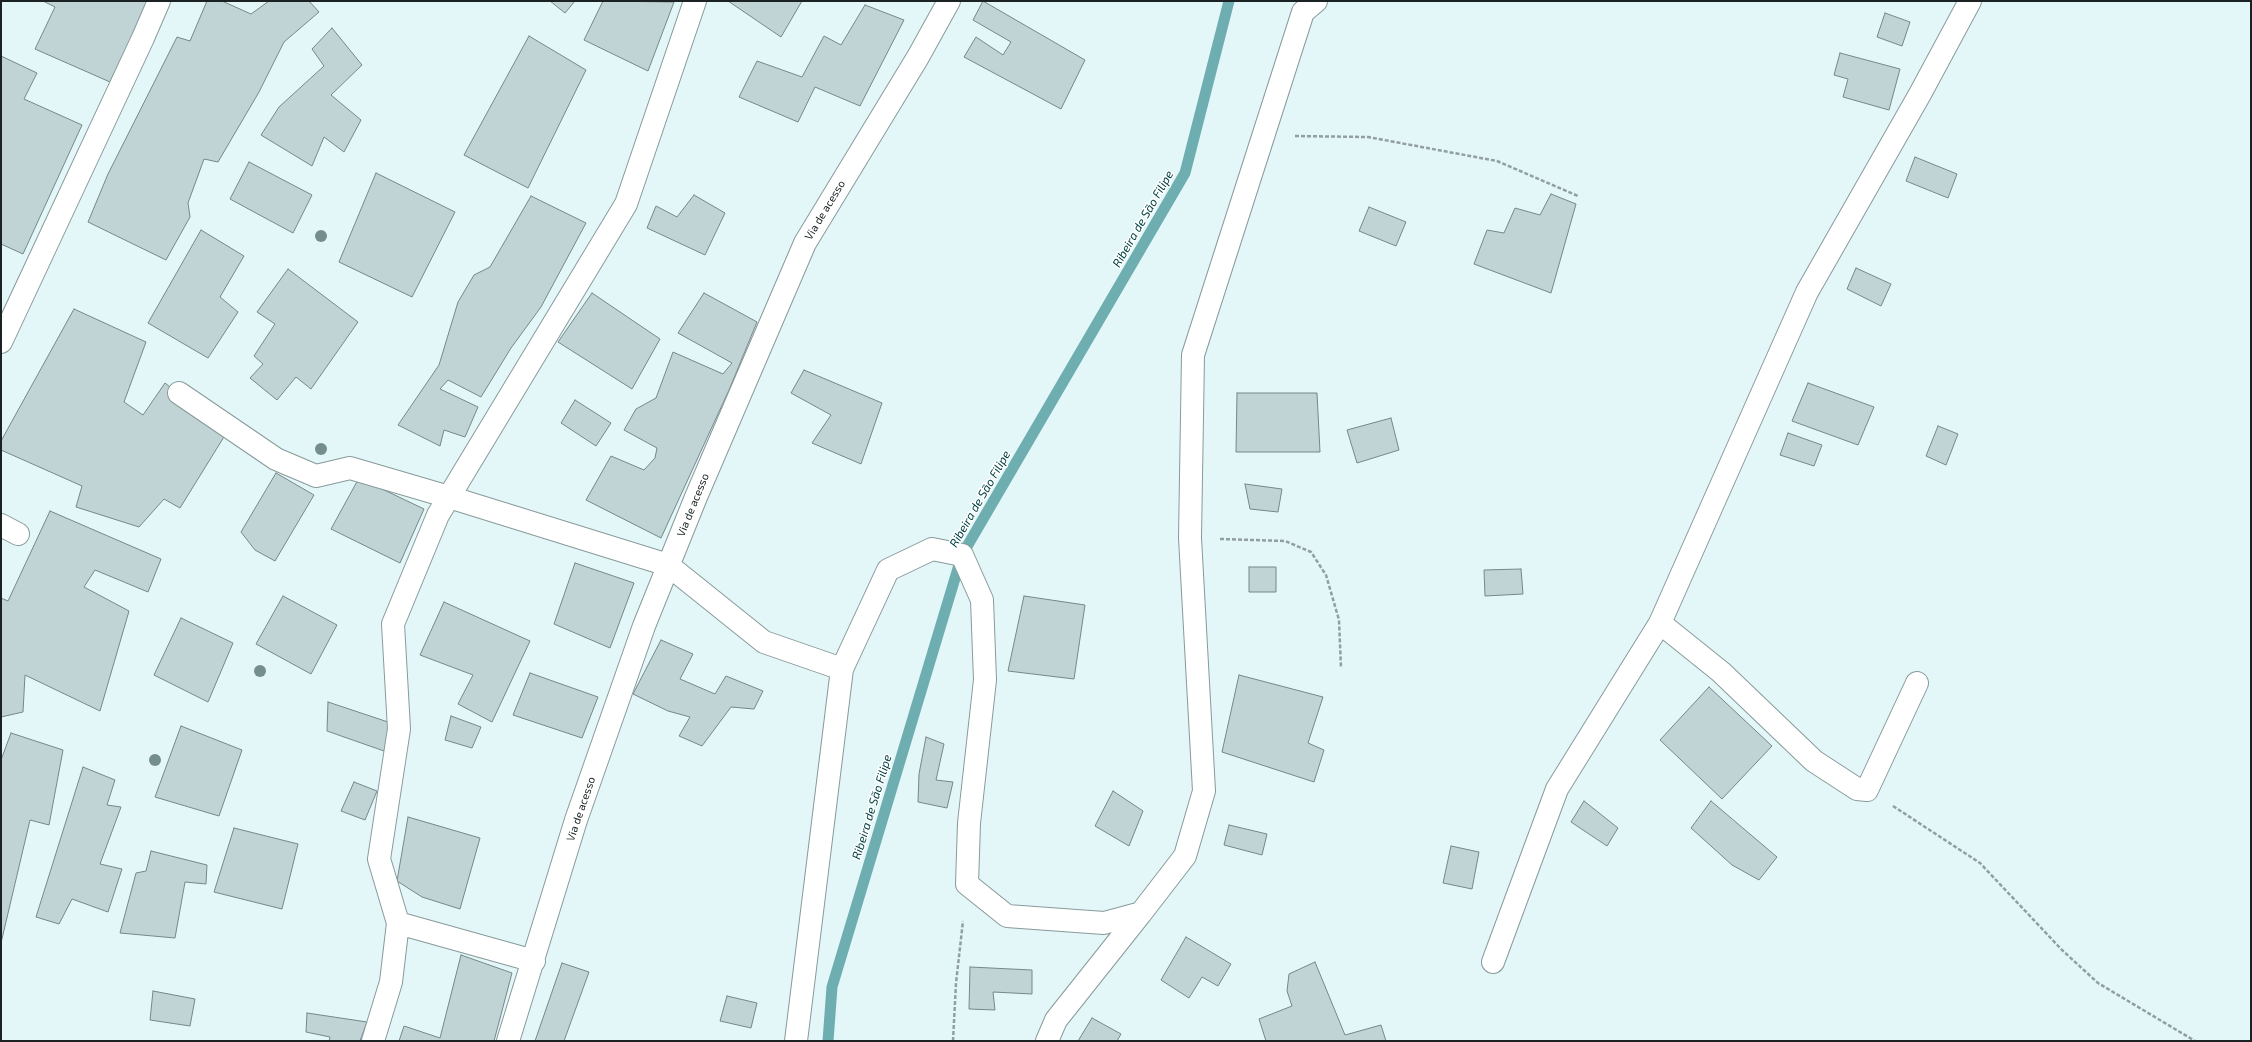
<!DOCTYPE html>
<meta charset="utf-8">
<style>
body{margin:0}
#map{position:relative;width:2252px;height:1042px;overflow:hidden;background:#e4f7f8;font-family:"Exo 2",sans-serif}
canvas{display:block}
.frame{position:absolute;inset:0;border:2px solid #1b2223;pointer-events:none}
</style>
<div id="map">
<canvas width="2252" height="1042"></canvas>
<div class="frame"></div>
</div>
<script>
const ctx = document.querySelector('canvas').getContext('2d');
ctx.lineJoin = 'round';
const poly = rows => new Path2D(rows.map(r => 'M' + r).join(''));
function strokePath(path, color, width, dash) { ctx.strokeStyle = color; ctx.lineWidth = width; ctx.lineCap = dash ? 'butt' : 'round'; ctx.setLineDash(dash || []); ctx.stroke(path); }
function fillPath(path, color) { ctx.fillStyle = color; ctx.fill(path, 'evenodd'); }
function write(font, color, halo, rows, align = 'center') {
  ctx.font = font + ' "Exo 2",sans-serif'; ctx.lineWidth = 3; ctx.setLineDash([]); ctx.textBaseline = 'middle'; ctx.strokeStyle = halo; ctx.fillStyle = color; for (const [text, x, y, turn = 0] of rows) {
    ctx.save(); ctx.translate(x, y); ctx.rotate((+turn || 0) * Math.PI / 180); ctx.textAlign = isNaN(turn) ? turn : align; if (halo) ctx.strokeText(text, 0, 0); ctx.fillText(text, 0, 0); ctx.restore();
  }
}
const stream = poly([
 [828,1041,832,987,962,555,1185,173,1229,1]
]);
const building = poly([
 [43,1,149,1,110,82,35,49,55,7,43,1],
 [207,1,222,1,251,14,269,1,309,1,319,12,284,42,259,92,218,162,204,159,188,203,190,217,166,260,88,222,108,174,177,37,190,41,207,1],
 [550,1,575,1,565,13,550,1],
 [603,1,674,2,648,71,584,40,603,1],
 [728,1,802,1,781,37,728,1],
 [983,1,1085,60,1061,109,964,57,976,37,1003,55,1011,42,973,20,983,1],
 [865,5,904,20,860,106,815,87,798,122,739,97,757,61,802,77,824,36,841,45,865,5],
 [1885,13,1910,22,1902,46,1877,37,1885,13],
 [332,28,362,65,331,95,361,120,344,152,324,137,312,166,261,135,279,107,324,66,312,49,332,28],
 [529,36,586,70,528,188,464,155,529,36],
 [1840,53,1900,69,1889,110,1843,97,1848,79,1834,75,1840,53],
 [1,56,37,73,24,99,82,125,23,254,1,244,1,56],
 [1915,157,1957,174,1948,198,1906,181,1915,157],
 [249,162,312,195,293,233,230,199,249,162],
 [376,173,455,212,412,297,339,262,376,173],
 [1551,194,1576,204,1551,293,1474,264,1487,230,1504,233,1515,208,1540,215,1551,194],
 [694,195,725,213,705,255,647,228,656,206,677,217,694,195],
 [531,196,586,223,541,307,511,348,481,397,448,380,440,389,478,407,465,437,444,430,440,446,398,425,439,365,458,302,474,275,490,267,531,196],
 [1369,207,1406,222,1396,246,1359,231,1369,207],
 [201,230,244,256,220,297,238,312,208,358,148,323,201,230],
 [1856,268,1891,284,1881,306,1847,289,1856,268],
 [288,269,358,322,311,389,296,377,277,400,250,378,263,364,254,356,275,324,257,312,288,269],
 [592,293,660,339,632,389,558,342,592,293],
 [704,293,757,322,729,390,661,538,586,500,611,456,644,470,655,458,657,448,624,430,636,409,656,398,673,352,723,374,732,363,678,333,704,293],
 [74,309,146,342,124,402,143,415,165,383,227,432,180,508,164,499,139,527,76,507,82,486,1,450,1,441,74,309],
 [804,370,882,403,861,464,812,443,831,415,791,393,804,370],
 [1808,383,1874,407,1858,445,1792,421,1808,383],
 [1237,393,1317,393,1320,452,1236,452,1237,393],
 [575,400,611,423,596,446,561,423,575,400],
 [1391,418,1399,450,1357,463,1347,430,1391,418],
 [1938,426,1958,434,1946,465,1926,456,1938,426],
 [1788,433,1822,445,1814,466,1780,455,1788,433],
 [276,473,314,495,275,561,255,550,241,532,276,473],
 [359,478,424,509,400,563,331,529,359,478],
 [1245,484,1282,489,1278,512,1250,509,1245,484],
 [50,511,161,559,148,592,95,570,84,587,129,611,100,711,25,675,23,712,1,717,1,598,8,601,50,511],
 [575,563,634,583,610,648,554,624,575,563],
 [1249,567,1276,567,1276,592,1249,592,1249,567],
 [1521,569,1523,594,1485,596,1484,570,1521,569],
 [283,596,337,625,311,674,256,644,283,596],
 [1024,596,1085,605,1074,679,1008,671,1024,596],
 [444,602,530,641,492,722,458,704,473,675,420,655,444,602],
 [181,618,233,643,208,702,154,675,181,618],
 [661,640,693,654,680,679,715,694,726,676,763,691,754,709,731,707,702,746,679,736,690,717,668,711,633,694,661,640],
 [530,673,598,697,582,738,513,715,530,673],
 [1239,675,1323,697,1308,743,1324,750,1314,782,1222,752,1239,675],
 [1709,687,1772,746,1722,799,1660,740,1709,687],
 [328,702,391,723,384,751,327,731,328,702],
 [451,716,481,727,472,748,445,740,451,716],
 [181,726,242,750,219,816,155,797,181,726],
 [11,733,63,750,49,825,30,820,1,943,1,760,11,733],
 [926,737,944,744,936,780,953,782,947,808,918,802,919,774,926,737],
 [83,767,115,780,107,805,121,807,100,864,122,869,108,912,72,899,59,924,36,917,83,767],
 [354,782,377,791,365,820,341,811,354,782],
 [1113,791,1143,811,1129,846,1095,826,1113,791],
 [1584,801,1618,828,1607,846,1571,822,1584,801],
 [1711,801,1777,857,1759,880,1732,865,1691,828,1711,801],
 [408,817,480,838,460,909,422,897,397,881,408,817],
 [1229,825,1267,834,1262,855,1224,845,1229,825],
 [234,828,298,844,282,909,214,892,234,828],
 [1451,846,1479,852,1472,889,1443,883,1451,846],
 [151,851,207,865,206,884,185,882,175,938,120,933,136,873,146,871,151,851],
 [1186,937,1231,964,1218,986,1202,977,1189,998,1161,980,1186,937],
 [461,955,512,973,494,1041,399,1041,404,1026,440,1038,461,955],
 [1315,962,1345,1035,1381,1025,1386,1041,1266,1041,1259,1019,1292,1006,1287,991,1289,974,1315,962],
 [562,963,589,972,564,1041,535,1041,562,963],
 [970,967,1032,970,1032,994,993,992,995,1010,969,1009,970,967],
 [153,991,195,999,190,1026,150,1020,153,991],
 [727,996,757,1003,751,1028,720,1021,727,996],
 [307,1013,367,1022,360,1041,329,1041,330,1037,306,1032,307,1013],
 [1092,1018,1121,1034,1117,1041,1078,1041,1092,1018]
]);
const path = poly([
 [1295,136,1368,137,1497,161,1578,196],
 [1220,539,1285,541,1311,552,1326,575,1339,620,1341,668],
 [1893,806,1980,863,2062,950,2098,983,2195,1041],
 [953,1041,956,983,963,921]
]);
const street = poly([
 [1,342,143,38,159,1],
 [179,393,276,459,316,476,350,468,449,497,668,565,764,642,842,669,888,570,932,549,962,555,982,600,985,680,969,823,967,884,1007,916,1104,923,1141,913,1185,856,1204,791,1190,538,1193,355,1303,12,1316,1],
 [1,525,18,534],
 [1660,623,1721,672,1814,761,1857,789,1867,790,1917,683],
 [398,923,534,961],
 [1493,962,1557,789,1660,623,1807,292,1920,94,1970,1],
 [373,1041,391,982,398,923,379,859,399,729,393,624,438,515,626,204,695,1],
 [508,1041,576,820,644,626,696,497,805,243,918,57,949,1],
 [796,1041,842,669],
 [1047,1041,1056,1020,1141,913]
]);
const trees = [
 [321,236],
 [321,449],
 [260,671],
 [155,760]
];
const streetNames = [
 ["Via de acesso",825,210,-59],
 ["Via de acesso",693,505,-68],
 ["Via de acesso",581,809,-71]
];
const waterNames = [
 ["Ribeira de São Filipe",1143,219,-60],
 ["Ribeira de São Filipe",980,499,-60],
 ["Ribeira de São Filipe",872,807,-73]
];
strokePath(stream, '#6faeb0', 11);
fillPath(building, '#c1d4d5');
strokePath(building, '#758787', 1);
strokePath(street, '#889a9b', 24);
strokePath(path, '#919fa0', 2.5, [4, 2]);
strokePath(street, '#fff', 22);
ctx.fillStyle = '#748e90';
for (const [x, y] of trees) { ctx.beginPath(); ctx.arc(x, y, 6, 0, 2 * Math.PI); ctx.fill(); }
write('11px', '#1b2223', '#fff', streetNames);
write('italic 12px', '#024143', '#fff', waterNames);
</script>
